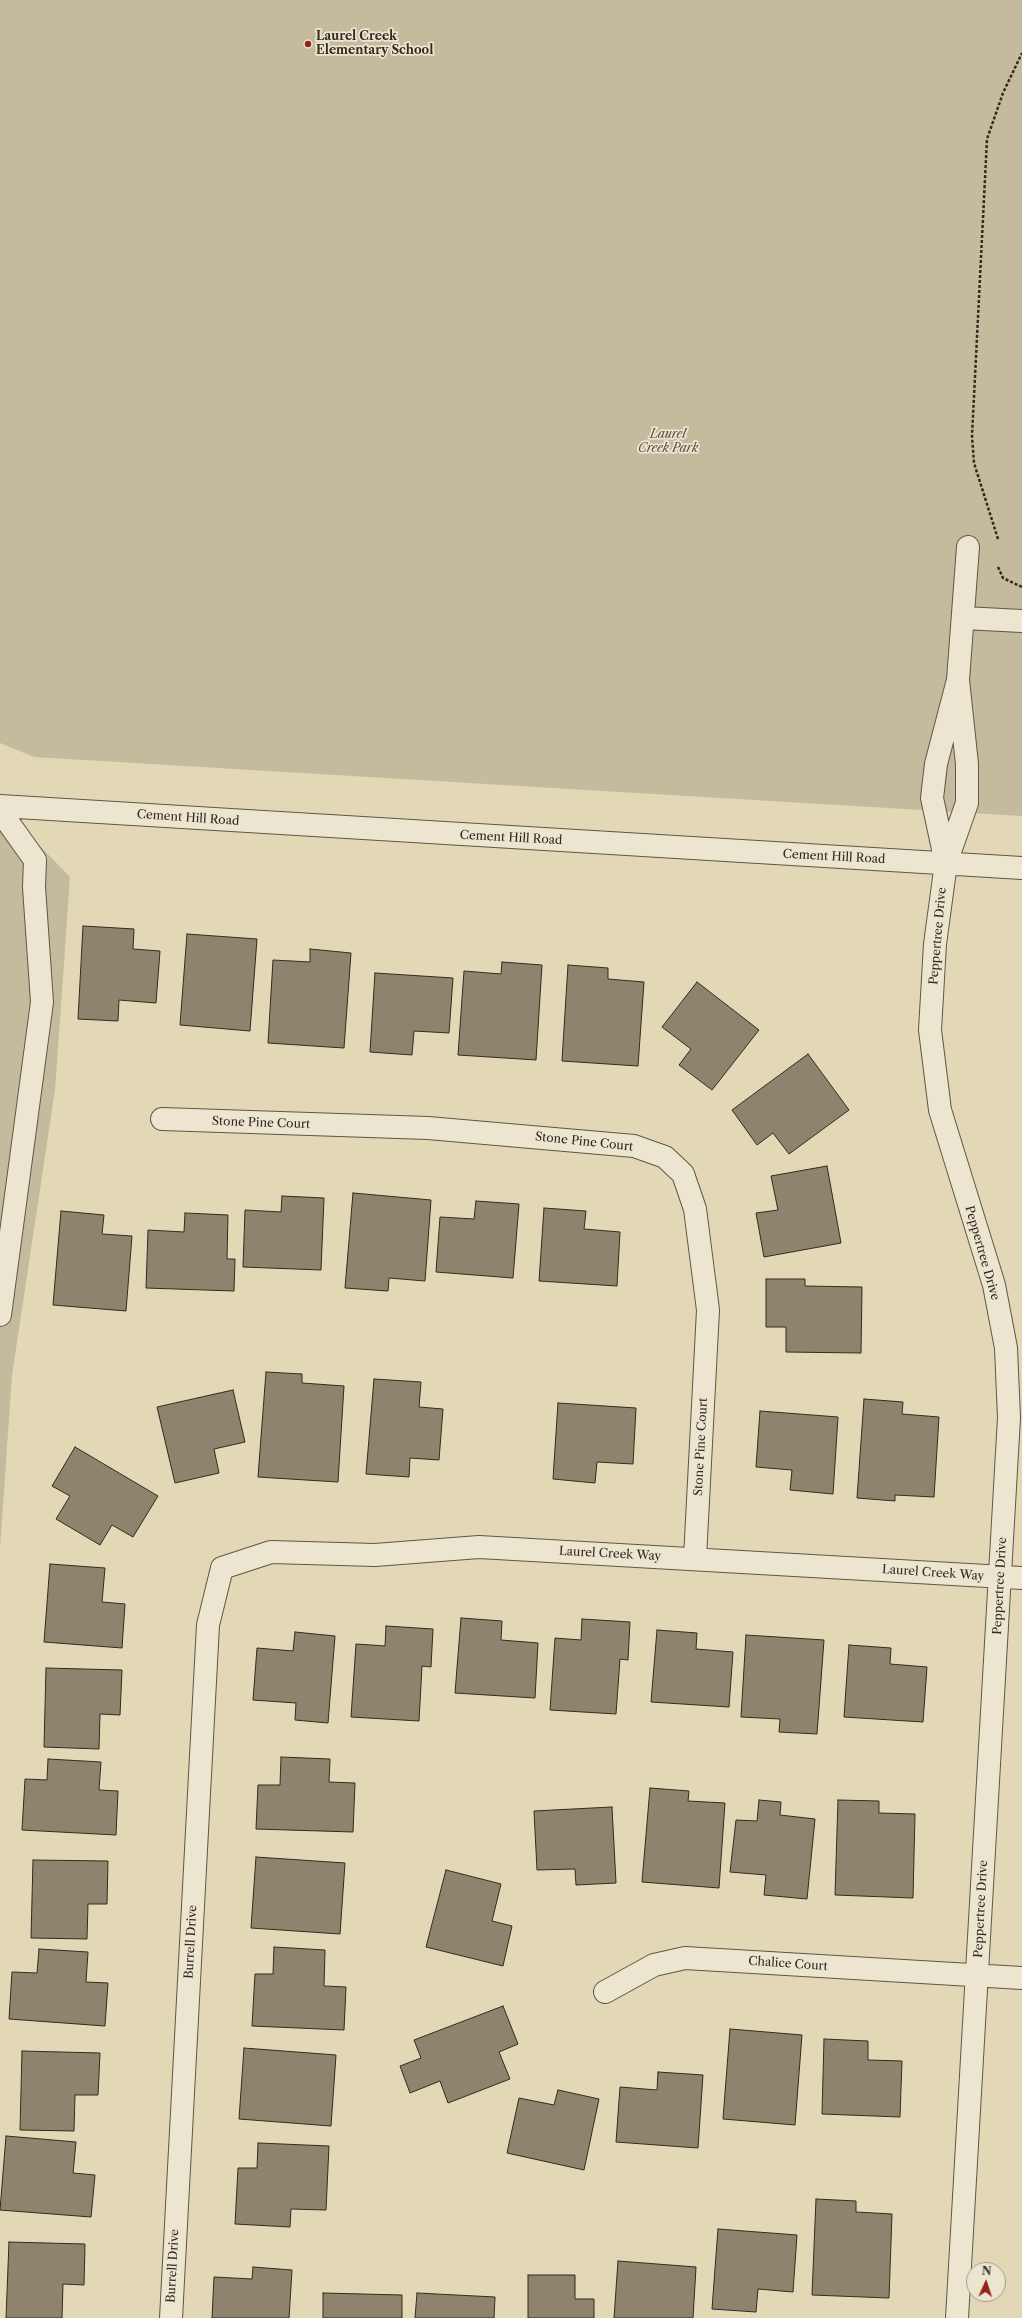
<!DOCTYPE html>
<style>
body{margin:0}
#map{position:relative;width:1022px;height:2318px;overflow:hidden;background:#e2d8b6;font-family:"Libre Caslon Text",serif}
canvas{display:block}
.north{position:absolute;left:966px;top:2262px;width:40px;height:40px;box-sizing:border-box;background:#ece6d0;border:1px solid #a29a8a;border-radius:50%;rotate:3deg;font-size:11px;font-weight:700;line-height:16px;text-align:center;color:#342921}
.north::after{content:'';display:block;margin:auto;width:14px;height:18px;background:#8f2418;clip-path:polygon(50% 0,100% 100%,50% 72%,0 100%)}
</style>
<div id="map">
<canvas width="1022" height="2318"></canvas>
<div class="north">N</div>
</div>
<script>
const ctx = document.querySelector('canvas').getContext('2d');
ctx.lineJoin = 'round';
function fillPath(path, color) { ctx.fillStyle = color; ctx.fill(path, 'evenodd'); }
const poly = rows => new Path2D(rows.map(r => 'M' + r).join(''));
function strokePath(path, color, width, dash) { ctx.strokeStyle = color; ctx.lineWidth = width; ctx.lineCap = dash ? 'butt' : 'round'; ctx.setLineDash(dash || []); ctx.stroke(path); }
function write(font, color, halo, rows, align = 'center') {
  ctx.font = font + ' "Libre Caslon Text",serif'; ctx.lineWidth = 3.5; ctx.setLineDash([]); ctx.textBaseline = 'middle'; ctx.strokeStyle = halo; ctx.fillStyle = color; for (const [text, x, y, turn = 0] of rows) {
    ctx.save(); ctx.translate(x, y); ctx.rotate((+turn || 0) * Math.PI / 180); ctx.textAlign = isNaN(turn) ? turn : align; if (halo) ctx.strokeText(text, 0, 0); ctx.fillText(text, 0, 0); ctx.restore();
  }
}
const green = poly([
 [0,0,1022,0,1022,816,34,757,0,743],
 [0,805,70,877,55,1090,12,1375,0,1549]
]);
const building = poly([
 [83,926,134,929,133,949,160,951,156,1003,119,1000,118,1021,78,1019,83,926],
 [187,934,257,939,250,1031,180,1025,187,934],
 [310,949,351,953,344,1048,268,1043,273,960,310,962,310,949],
 [502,962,542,965,536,1060,458,1055,464,971,501,974,502,962],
 [568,965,608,968,608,979,644,982,638,1066,562,1061,568,965],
 [375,973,453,978,449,1033,414,1031,412,1055,370,1052,375,973],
 [697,982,759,1030,712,1090,679,1065,691,1049,662,1027,697,982],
 [808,1054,849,1110,789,1154,773,1133,757,1145,732,1110,808,1054],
 [827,1166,841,1243,764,1257,756,1213,778,1210,771,1176,827,1166],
 [353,1193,431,1200,425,1281,389,1278,388,1291,345,1288,353,1193],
 [282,1196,324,1198,321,1270,243,1267,245,1210,281,1212,282,1196],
 [476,1201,519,1204,513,1278,436,1272,440,1217,474,1219,476,1201],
 [544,1208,586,1211,584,1229,620,1232,617,1286,539,1281,544,1208],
 [61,1211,104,1215,102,1234,132,1236,126,1311,53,1305,61,1211],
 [185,1213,228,1215,227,1259,235,1259,234,1291,146,1288,148,1230,184,1232,185,1213],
 [766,1279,805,1279,805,1286,862,1287,861,1353,786,1352,786,1327,766,1327,766,1279],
 [266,1372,302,1374,302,1383,344,1386,338,1482,258,1477,266,1372],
 [374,1379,421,1382,419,1407,443,1409,439,1460,410,1458,409,1477,366,1474,374,1379],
 [233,1390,245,1442,214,1449,219,1473,175,1483,157,1407,233,1390],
 [864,1399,903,1402,902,1414,939,1417,934,1497,895,1495,895,1501,857,1498,864,1399],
 [558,1403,636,1408,633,1464,597,1462,595,1483,553,1479,558,1403],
 [760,1411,838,1417,833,1494,790,1490,792,1470,756,1467,760,1411],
 [75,1447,158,1496,133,1537,112,1525,100,1545,56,1519,70,1496,52,1486,75,1447],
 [50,1564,105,1568,102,1602,125,1604,122,1648,44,1642,50,1564],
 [461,1618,502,1621,501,1640,538,1643,535,1698,455,1693,461,1618],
 [582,1619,630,1622,628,1660,620,1659,616,1714,550,1710,555,1638,581,1640,582,1619],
 [386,1626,433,1629,431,1667,422,1666,419,1721,351,1717,356,1644,385,1646,386,1626],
 [657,1630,697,1633,696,1649,733,1652,729,1707,651,1702,657,1630],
 [295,1632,335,1636,328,1723,295,1720,296,1703,253,1700,257,1648,293,1651,295,1632],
 [746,1635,824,1640,817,1734,779,1732,780,1719,741,1717,746,1635],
 [849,1645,891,1648,890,1664,927,1667,923,1722,844,1717,849,1645],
 [46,1668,122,1670,120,1715,100,1714,99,1749,44,1747,46,1668],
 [281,1757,330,1759,329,1782,355,1783,353,1832,256,1829,258,1785,280,1785,281,1757],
 [48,1759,101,1762,99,1790,118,1791,116,1835,22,1830,25,1779,47,1780,48,1759],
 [650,1788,689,1791,688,1801,725,1803,719,1888,642,1882,650,1788],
 [759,1800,781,1802,780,1815,815,1819,807,1899,764,1895,766,1875,730,1872,736,1820,757,1821,759,1800],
 [838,1800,879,1801,879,1813,915,1814,913,1898,835,1895,838,1800],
 [612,1807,616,1883,576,1885,575,1869,537,1870,534,1811,612,1807],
 [256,1857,345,1863,340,1934,251,1928,256,1857],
 [33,1860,108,1861,107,1904,88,1904,87,1939,31,1938,33,1860],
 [446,1870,501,1884,492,1921,512,1926,503,1966,426,1947,446,1870],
 [274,1947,325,1950,324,1986,346,1987,344,2030,252,2026,255,1974,273,1974,274,1947],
 [39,1949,88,1952,86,1982,108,1983,105,2026,9,2019,12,1972,37,1973,39,1949],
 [503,2006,518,2044,499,2052,510,2079,448,2103,440,2081,410,2093,400,2066,421,2058,414,2040,503,2006],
 [730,2029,802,2035,795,2125,723,2119,730,2029],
 [824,2039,868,2041,868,2060,902,2061,900,2117,822,2114,824,2039],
 [244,2048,336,2055,331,2126,239,2119,244,2048],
 [22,2051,100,2053,98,2095,75,2095,74,2131,20,2130,22,2051],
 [658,2072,703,2075,698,2148,616,2142,620,2087,657,2090,658,2072],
 [558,2090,599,2099,584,2170,507,2153,519,2098,554,2105,558,2090],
 [6,2136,76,2142,73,2173,95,2175,91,2217,0,2210,6,2136],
 [258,2143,329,2146,326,2210,291,2209,290,2227,235,2224,238,2168,257,2168,258,2143],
 [816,2199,856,2201,856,2212,892,2214,889,2298,812,2295,816,2199],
 [718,2229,797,2235,793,2292,758,2289,756,2312,712,2309,718,2229],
 [9,2242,85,2244,84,2285,63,2284,62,2318,6,2318,9,2242],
 [618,2261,696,2267,693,2318,614,2318,618,2261],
 [253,2267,292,2270,289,2318,212,2318,214,2277,252,2279,253,2267],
 [528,2275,575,2275,575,2299,594,2299,594,2318,528,2318,528,2275],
 [323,2293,402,2295,402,2318,323,2318,323,2293],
 [417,2293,495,2297,494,2318,415,2318,417,2293]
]);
const path = poly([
 [998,539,974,463,972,436,987,139,1003,93,1022,53],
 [998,567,1003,578,1022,587]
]);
const minor = poly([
 [964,618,1022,621],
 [0,806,1022,868],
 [0,811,35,860,34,887,42,1002,0,1315],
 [946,863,932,798,936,764,958,680,968,547],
 [162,1119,428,1128,634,1146,665,1157,683,1174,695,1209,708,1310,695,1558],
 [605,1992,654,1965,685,1958,1022,1978],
 [171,2318,208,1625,222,1568,271,1552,375,1555,479,1547,1022,1578],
 [957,2318,1009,1418,1006,1348,994,1285,940,1110,930,1030,935,944,946,863,967,803,967,764,958,680]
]);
const markers = [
 [308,44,4,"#8f2418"]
];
const poiNames = [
 ["Laurel Creek",316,37],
 ["Elementary School",316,51]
];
const parkNames = [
 ["Laurel",668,435],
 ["Creek Park",668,449]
];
const streetNames = [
 ["Cement Hill Road",188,818,4],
 ["Cement Hill Road",511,838,3],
 ["Cement Hill Road",834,857,3],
 ["Peppertree Drive",938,936,-85],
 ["Stone Pine Court",261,1123,2],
 ["Stone Pine Court",584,1142,6],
 ["Peppertree Drive",982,1253,74],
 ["Stone Pine Court",701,1447,-87],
 ["Laurel Creek Way",610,1554,3],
 ["Laurel Creek Way",933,1573,4],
 ["Peppertree Drive",1000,1586,-87],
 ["Peppertree Drive",981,1909,-87],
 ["Burrell Drive",191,1942,-87],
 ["Chalice Court",788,1964,4],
 ["Burrell Drive",173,2266,-87]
];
fillPath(green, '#c4ba9d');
fillPath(building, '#8e846e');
strokePath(building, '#342921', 1);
strokePath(minor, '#605546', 24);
strokePath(path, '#342921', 2.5, [3, 2]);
strokePath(minor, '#ece6d0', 22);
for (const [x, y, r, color] of markers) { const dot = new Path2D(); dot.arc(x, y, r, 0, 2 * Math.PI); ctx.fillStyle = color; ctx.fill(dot); strokePath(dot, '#ece6d0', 1.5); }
write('bold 12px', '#342921', '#ece6d0', poiNames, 'left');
write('italic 12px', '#584d40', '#ece6d0', parkNames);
write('12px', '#342921', '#ece6d0', streetNames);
</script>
